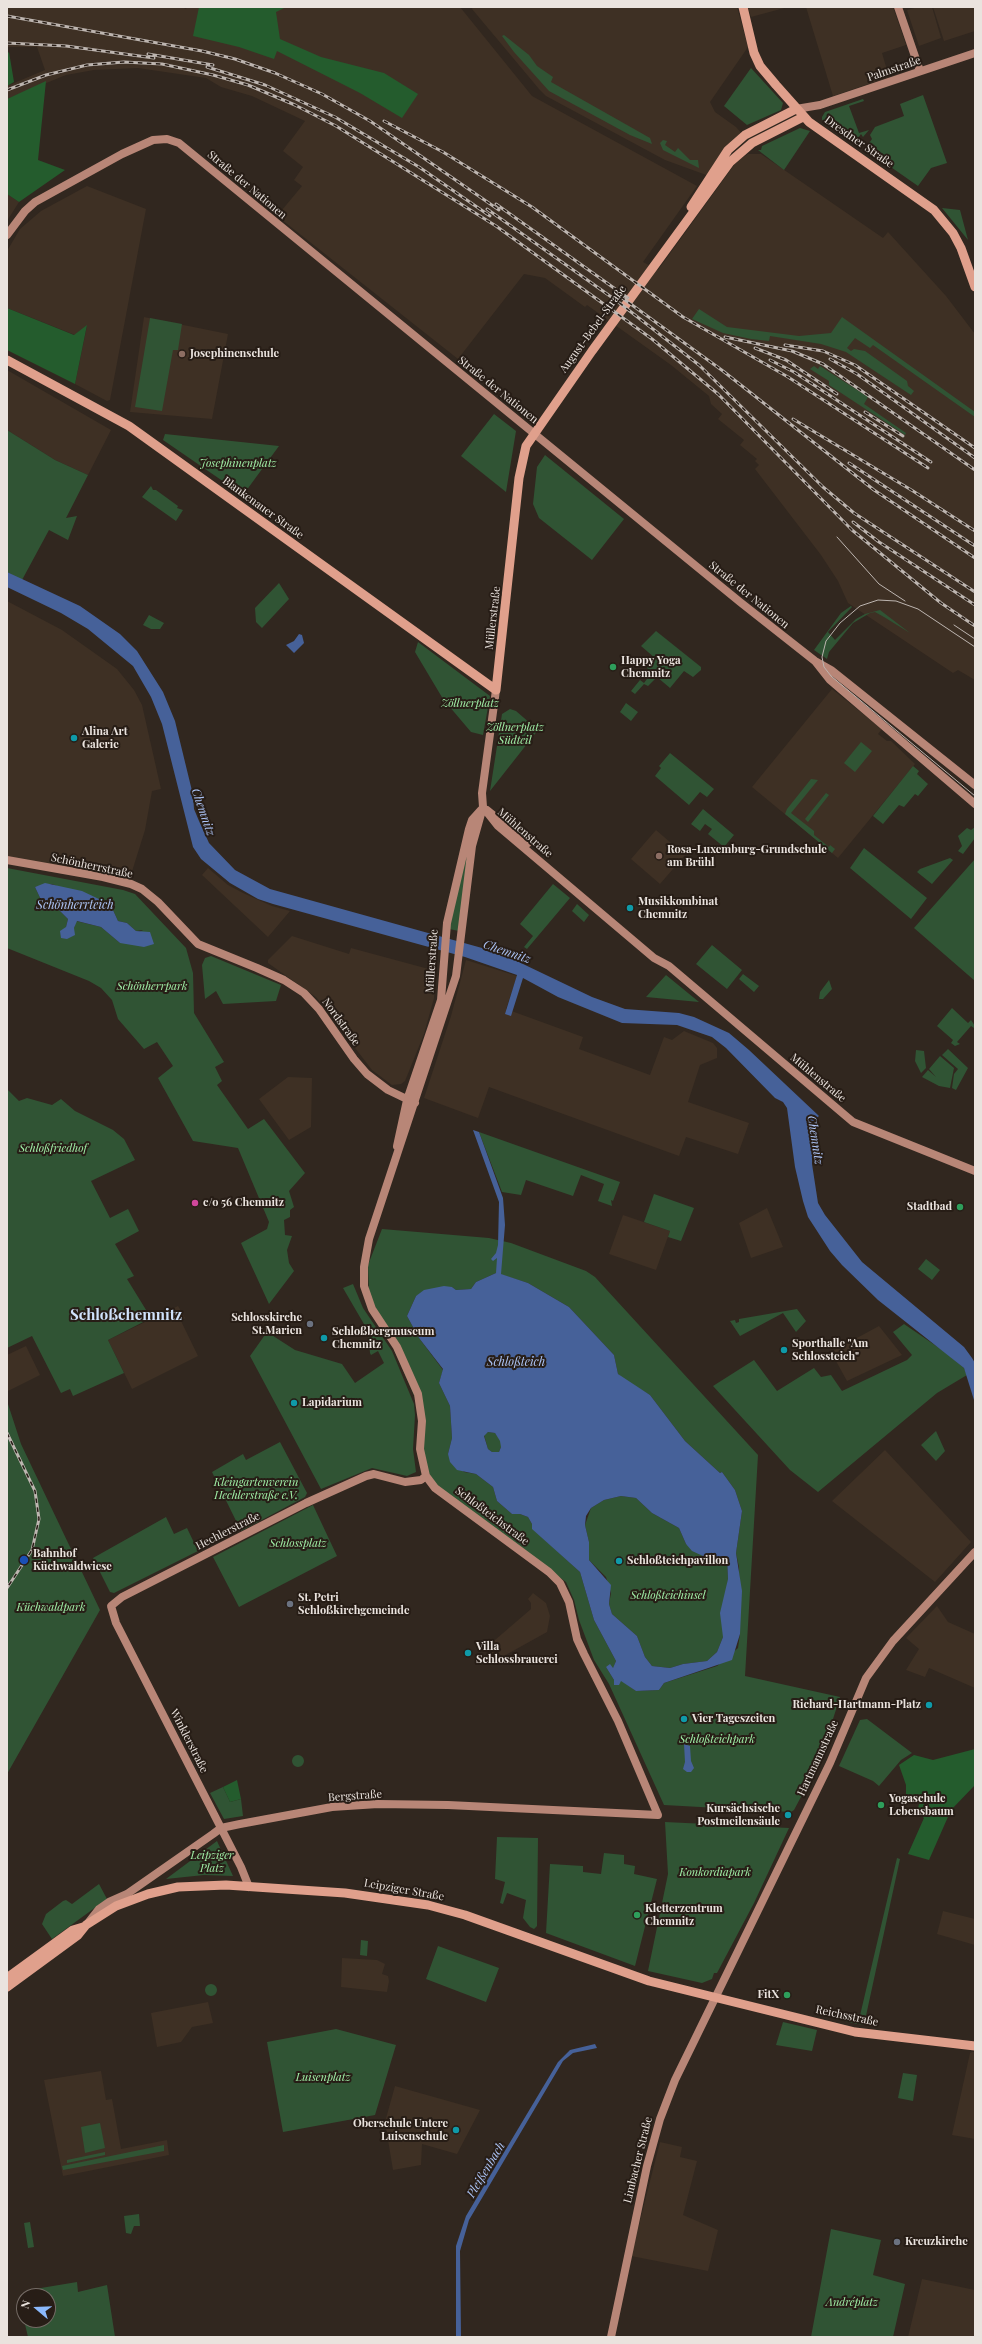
<!DOCTYPE html>
<meta charset="utf-8">
<style>
body{margin:0}
#map{position:relative;width:982px;height:2344px;overflow:hidden;background:#31271f;font-family:"Playfair Display",serif}
canvas{display:block}
.frame{position:absolute;inset:0;border:8px solid #eae3de;pointer-events:none}
.north{position:absolute;left:16px;top:2288px;width:40px;height:40px;box-sizing:border-box;background:#271d16;border:1px solid #756c66;border-radius:50%;rotate:289deg;font-size:11px;font-weight:700;line-height:16px;text-align:center;color:#eae3de}
.north::after{content:'';display:block;margin:auto;width:14px;height:18px;background:#8bb9fc;clip-path:polygon(50% 0,100% 100%,50% 72%,0 100%)}
</style>
<div id="map">
<canvas width="982" height="2344"></canvas>
<div class="frame"></div>
<div class="north">N</div>
</div>
<script>
const ctx = document.querySelector('canvas').getContext('2d');
ctx.lineJoin = 'round';
function fillPath(path, color) { ctx.fillStyle = color; ctx.fill(path, 'evenodd'); }
const poly = rows => new Path2D(rows.map(r => 'M' + r).join(''));
function strokePath(path, color, width, dash) { ctx.strokeStyle = color; ctx.lineWidth = width; ctx.lineCap = dash ? 'butt' : 'round'; ctx.setLineDash(dash || []); ctx.stroke(path); }
function write(font, color, halo, rows, align = 'center') {
  ctx.font = font + ' "Playfair Display",serif'; ctx.lineWidth = 4; ctx.setLineDash([]); ctx.textBaseline = 'middle'; ctx.strokeStyle = halo; ctx.fillStyle = color; for (const [text, x, y, turn = 0] of rows) {
    ctx.save(); ctx.translate(x, y); ctx.rotate((+turn || 0) * Math.PI / 180); ctx.textAlign = isNaN(turn) ? turn : align; if (halo) ctx.strokeText(text, 0, 0); ctx.fillText(text, 0, 0); ctx.restore();
  }
}
const built = poly([
 [7,7,182,7,186,9,187,7,460,7,532,96,697,186,643,262,658,270,737,161,748,154,761,154,883,238,888,232,946,296,975,334,975,680,958,670,953,673,848,603,838,581,821,555,755,469,759,465,755,461,757,459,740,445,744,440,718,419,722,414,711,404,709,396,671,365,587,305,585,307,545,278,524,274,458,359,277,216,302,186,294,180,303,167,283,151,305,121,252,96,221,87,206,78,138,68,94,70,66,75,7,99,7,86,45,70,37,47,7,47],
 [473,7,737,7,748,47,710,102,715,112,736,127,743,135,709,176,665,160,546,96,539,89,472,9],
 [748,7,788,7,751,17],
 [806,7,893,7,906,45,882,53,889,77,833,96],
 [918,7,932,7,941,38,919,46,907,10],
 [933,7,975,7,975,31,944,41],
 [87,186,146,209,110,400,107,401,75,384,87,326,75,335,7,308,7,251,20,229,41,211],
 [7,194,19,202,7,221],
 [144,317,228,334,212,419,130,412],
 [7,370,111,430,88,475,55,460,7,430],
 [7,601,62,630,117,669,134,690,142,705,161,789,152,791,145,830,129,881,7,858],
 [832,689,882,729,878,734,887,741,891,741,915,764,838,858,752,787],
 [656,830,685,855,660,884,631,859],
 [208,868,228,885,243,893,272,906,290,911,268,937,202,875],
 [292,936,349,954,351,948,436,971,434,998,424,1034,405,1081,401,1084,392,1085,372,1070,316,997,268,963,268,960],
 [466,960,517,976,506,1009,583,1037,579,1049,650,1075,664,1037,672,1040,684,1031,713,1043,717,1048,717,1058,700,1065,688,1102,749,1123,738,1154,686,1137,679,1156,489,1087,478,1118,424,1098,451,1016],
 [288,1077,312,1078,311,1127,289,1140,259,1099],
 [767,1208,783,1247,751,1258,739,1223],
 [623,1215,670,1231,656,1270,609,1254],
 [178,1306,185,1318,181,1321,198,1356,132,1389,108,1340],
 [879,1326,902,1355,847,1381,831,1352],
 [26,1346,40,1375,8,1391,7,1355],
 [885,1450,971,1542,935,1582,832,1501],
 [533,1593,546,1603,550,1616,547,1632,502,1657,498,1652,493,1654,488,1646,531,1609,531,1603,528,1599],
 [937,1606,948,1622,975,1634,975,1688,929,1668,925,1677,906,1670,919,1649,906,1638],
 [943,1911,975,1919,975,1945,937,1934],
 [342,1958,377,1960,385,1964,382,1974,388,1976,389,1981,387,1992,341,1987],
 [208,2002,213,2023,192,2027,181,2042,157,2047,151,2013],
 [972,2052,975,2052,975,2139,952,2135,970,2053],
 [101,2071,106,2100,112,2099,121,2149,167,2140,169,2155,63,2176,44,2080],
 [395,2086,480,2110,457,2154,422,2144,421,2165,393,2170,385,2122],
 [660,2142,682,2147,680,2157,697,2161,683,2215,718,2230,708,2271,631,2256],
 [922,2279,975,2290,975,2337,908,2337]
]);
const green = poly([
 [504,35,529,55,537,66,553,77,551,82,650,138,652,144,630,135,549,91,514,52,502,36],
 [751,68,783,103,781,110,747,125,724,106],
 [923,95,947,163,931,168,918,186,865,149,872,139,870,135,875,127,904,116,900,104],
 [863,99,864,101,849,106,859,133,869,130,863,137,861,134,855,142,822,120,822,117,825,112],
 [800,128,810,131,784,170,758,150,761,150,762,146],
 [663,140,667,141,665,145,675,152,678,148,690,160,698,160,699,168,663,150,660,143],
 [942,208,960,210,968,240],
 [699,309,727,327,799,336,831,333,842,317,975,412,975,417,873,345,870,348,855,338,847,348,851,351,854,349,865,351,907,381,908,386,914,391,911,395,846,352,821,344,770,336,769,341,751,339,723,333,692,319],
 [150,318,182,324,178,350,173,350,162,411,135,407],
 [814,366,818,369,820,366,868,397,864,404,906,433,905,435,829,385,829,381,810,369],
 [494,414,516,431,506,492,461,456],
 [7,430,55,460,88,475,66,518,77,516,68,540,49,530,22,580,7,572],
 [165,434,279,446,243,495,163,440],
 [545,455,624,519,592,560,539,518,533,504,537,467],
 [151,486,153,490,156,490,178,506,177,508,183,510,176,521,142,497],
 [279,583,289,599,262,628,256,622,255,608],
 [851,606,852,607,828,632,835,640,856,619,865,614,880,610,910,633,884,617,875,612,870,613,853,623,829,652,827,659,814,650,841,613],
 [149,615,164,623,160,629,151,629,143,625],
 [656,631,701,667,701,670,693,677,684,671,670,688,657,677,648,686,644,684,635,694,631,691,640,680,644,683,652,672,647,668,655,658,641,646],
 [418,642,490,696,483,735,471,732,443,699,415,652],
 [626,703,638,712,631,721,620,712],
 [510,709,516,711,538,730,490,791,502,714],
 [861,742,872,751,855,772,844,763],
 [670,753,714,789,707,797,700,792,689,805,655,776,661,768,659,766],
 [913,766,919,771,917,774,928,784,918,796,915,794,904,807,899,805,883,824,873,816],
 [811,779,818,780,791,813,814,831,814,835,829,847,830,845,835,849,832,853,785,814,787,809],
 [826,793,829,795,808,822,805,819],
 [703,809,734,835,724,847,708,834,712,829,705,824,700,831,691,824],
 [975,827,975,838,963,854,958,851,962,846,958,836,967,828,971,830],
 [470,835,459,931,449,929],
 [864,848,927,898,911,919,850,868],
 [950,858,953,860,932,884,917,872,920,869],
 [975,859,975,981,914,928],
 [7,868,123,890,135,894,186,948,193,973,194,1013,224,1062,215,1067,222,1081,217,1085,248,1129,264,1119,305,1173,289,1191,294,1207,290,1210,290,1217,284,1220,285,1235,292,1236,287,1250,289,1263,294,1271,269,1304,241,1243,267,1229,269,1222,238,1148,193,1141,158,1078,173,1066,157,1042,144,1049,118,1019,112,1000,101,988,89,981,7,948],
 [52,884,113,910,118,921,127,923,136,931,143,930,120,943,101,927,76,921,74,928,66,927,68,919,57,908,42,902,35,887],
 [553,884,570,898,527,949,524,947,533,936,520,924],
 [577,904,589,915,584,922,572,911],
 [712,945,742,970,727,989,696,964],
 [211,956,281,985,276,1001,223,1004,216,991,205,999,202,965,205,958],
 [743,974,759,986,754,992,739,979],
 [666,975,699,1002,646,997],
 [829,980,832,989,823,999,819,999,820,992],
 [952,1008,968,1023,971,1020,975,1026,974,1028,971,1026,957,1042,960,1044,955,1046,951,1043,953,1040,937,1026],
 [948,1049,968,1068,956,1090,952,1088,954,1074,958,1069,942,1055],
 [916,1050,924,1051,926,1068,921,1073,915,1061],
 [940,1056,954,1068,950,1088,939,1086,922,1077,928,1070,936,1077,929,1069],
 [7,1089,19,1101,27,1098,52,1105,61,1099,75,1111,113,1130,124,1139,135,1160,91,1181,110,1218,128,1209,139,1231,115,1244,134,1276,127,1279,151,1318,108,1340,124,1373,73,1396,70,1389,61,1393,32,1336,7,1348],
 [479,1132,620,1182,613,1201,611,1200,612,1206,598,1201,604,1184,581,1175,573,1196,526,1180,521,1195,502,1192],
 [654,1194,694,1208,681,1241,668,1237,670,1231,644,1222],
 [382,1229,489,1238,511,1243,586,1271,595,1277,758,1455,745,1676,840,1697,819,1763,794,1810,791,1812,664,1805,609,1684,594,1660,579,1620,574,1600,566,1582,426,1478,420,1409,369,1293,368,1265],
 [496,1273,528,1283,569,1307,614,1355,618,1374,623,1379,650,1395,685,1441,720,1473,722,1472,735,1490,742,1511,736,1553,739,1567,740,1634,738,1648,717,1666,664,1683,659,1690,636,1691,621,1680,614,1685,614,1680,606,1667,613,1669,616,1661,594,1620,580,1572,533,1529,532,1524,528,1517,520,1514,512,1514,497,1501,493,1487,476,1474,464,1472,448,1454,452,1438,450,1406,439,1383,443,1370,419,1338,407,1316,416,1296,452,1287,456,1290,471,1289,476,1282],
 [926,1259,940,1270,932,1280,918,1269],
 [353,1284,363,1308,392,1351,414,1404,415,1415,413,1449,416,1472,407,1476,372,1468,321,1489,250,1356,267,1332,295,1350,342,1364,355,1383,384,1363,378,1351,371,1355,370,1353,368,1331,343,1288],
 [797,1309,806,1321,796,1332,783,1313,740,1336,730,1321,735,1320,736,1323,739,1322,739,1319],
 [904,1324,945,1352,964,1368,967,1375,937,1393,818,1492,790,1470,713,1386,754,1360,777,1391,814,1368,821,1377,831,1375,842,1391,907,1360,912,1355,893,1332],
 [7,1401,21,1444,100,1610,7,1774],
 [936,1431,945,1451,936,1461,921,1445],
 [488,1432,495,1433,501,1441,501,1447,499,1452,492,1452,488,1449,484,1435],
 [280,1442,307,1493,305,1497,241,1531,212,1472,243,1454,246,1460],
 [621,1496,636,1498,652,1513,679,1528,686,1544,703,1556,727,1558,728,1579,723,1637,717,1652,707,1661,683,1664,670,1668,652,1666,645,1657,637,1636,612,1614,609,1604,611,1593,606,1577,589,1560,589,1542,585,1525,591,1508,604,1500],
 [313,1505,337,1556,239,1607,213,1557],
 [166,1517,174,1534,187,1528,198,1551,114,1593,110,1592,93,1558],
 [867,1719,912,1753,901,1760,879,1786,873,1781,839,1766,860,1720],
 '292 1761a6 6 0 1 1 12 0a6 6 0 1 1-12 0Z',
 [223,1787,230,1802,241,1799,243,1816,224,1819,210,1793],
 [665,1822,789,1828,754,1903,717,1973,714,1973,712,1979,702,1983,648,1971,668,1874],
 [497,1837,538,1838,537,1926,534,1929,530,1927,523,1918,526,1900,507,1893,503,1904,500,1903,505,1882,495,1879],
 [217,1841,233,1876,204,1875,166,1879],
 [604,1853,624,1855,624,1864,635,1866,634,1874,657,1879,635,1966,546,1933,550,1864,583,1866,583,1872,601,1874],
 [897,1858,900,1859,864,2025,858,2024],
 [99,1884,107,1899,52,1939,42,1924,46,1914,63,1901,66,1900,72,1904],
 [361,1940,368,1941,367,1956,360,1955],
 [438,1946,499,1968,486,2002,426,1979],
 '205 1990a6 6 0 1 1 12 0a6 6 0 1 1-12 0Z',
 [835,2012,854,2017,855,2013,859,2014,857,2024,833,2018],
 [783,2022,817,2030,812,2051,776,2045],
 [336,2029,396,2045,375,2115,283,2132,267,2042],
 [903,2073,917,2075,913,2101,898,2098],
 [100,2123,105,2148,85,2153,81,2127],
 [164,2145,164,2151,63,2170,62,2166],
 [105,2152,105,2155,67,2163,67,2160],
 [139,2214,140,2226,134,2226,131,2234,126,2233,124,2216],
 [30,2222,34,2247,28,2248,24,2223],
 [831,2229,881,2240,873,2275,905,2284,893,2337,811,2337],
 [77,2282,78,2292,107,2285,115,2337,28,2337,24,2320,48,2320,48,2296,29,2296,29,2290]
]);
const forest = poly([
 [199,7,286,7,276,12,280,39,321,57,384,73,418,94,402,118,360,93,277,51,274,59,239,47,193,36],
 [9,52,14,82,7,86,7,54],
 [46,81,38,160,65,170,19,202,7,194,7,99],
 [7,308,74,335,87,325,75,384,7,350],
 [975,1749,975,1785,951,1810,929,1860,908,1854,924,1818,917,1811,920,1801,906,1796,906,1785,899,1765,914,1755,933,1760],
 [237,1780,241,1799,230,1802,223,1787]
]);
const water = poly([
 [7,572,80,606,120,634,137,651,163,692,175,721,193,795,194,809,199,821,209,843,235,870,270,889,500,953,592,997,625,1009,679,1013,694,1017,729,1033,749,1050,819,1116,813,1121,812,1164,818,1203,825,1215,862,1262,964,1347,972,1358,975,1363,975,1410,974,1400,964,1368,878,1300,842,1265,830,1251,808,1217,803,1201,795,1167,787,1108,783,1102,775,1098,726,1048,712,1037,677,1025,622,1023,558,997,523,978,511,1016,505,1014,517,975,465,957,273,904,258,899,230,883,201,859,193,847,162,724,151,697,133,666,88,629,61,613,7,587],
 [299,634,302,635,304,643,294,653,286,645,294,641],
 [45,883,82,891,101,900,104,906,113,910,118,921,127,923,136,931,150,932,154,944,144,947,120,943,101,927,77,921,74,928,75,935,67,939,61,938,60,931,66,927,68,919,57,908,42,902,35,887],
 [473,1130,479,1132,503,1198,505,1225,501,1274,528,1283,569,1307,614,1355,618,1374,650,1395,685,1441,720,1473,722,1472,735,1490,742,1511,736,1553,742,1591,740,1634,732,1660,664,1683,659,1690,636,1691,621,1681,619,1685,614,1685,614,1680,606,1667,610,1664,613,1668,616,1661,594,1620,580,1572,532,1529,532,1524,528,1517,520,1514,512,1514,497,1501,493,1487,476,1474,457,1470,450,1462,448,1454,452,1438,450,1406,439,1383,443,1369,419,1338,407,1316,416,1296,424,1290,444,1286,452,1287,456,1290,471,1289,476,1282,496,1273,497,1258,493,1261,491,1259,496,1253,498,1245,499,1202],
 [488,1432,495,1433,500,1441,501,1447,499,1452,492,1452,488,1449,484,1436],
 [621,1496,636,1498,652,1513,679,1528,686,1544,692,1551,703,1556,727,1558,728,1579,720,1613,723,1637,717,1652,707,1661,683,1664,670,1668,652,1666,645,1657,637,1636,612,1614,609,1604,611,1585,589,1560,589,1542,585,1525,586,1516,591,1508,604,1500],
 [684,1744,690,1746,691,1761,694,1768,691,1772,687,1772,683,1769,685,1762],
 [595,2044,597,2048,573,2053,563,2061,469,2220,460,2251,461,2337,456,2337,456,2246,466,2216,558,2062,570,2050]
]);
const secondary = poly([
 [898,7,920,71],
 [796,109,820,105,975,53],
 [7,235,25,211,35,202,122,154,153,140,167,139,179,143,740,602,815,661,831,670,975,785],
 [815,661,830,680,975,804],
 [483,807,498,826,654,958,669,966,853,1122,975,1171],
 [487,810,528,843],
 [7,860,103,877,131,884,142,889,158,902,198,944,257,968,284,980,304,993,319,1009,354,1059,367,1074,388,1090,415,1103],
 [397,1146,407,1100,441,1000,447,923,469,829,472,820,481,810],
 [249,1887,241,1867,116,1623,111,1606,122,1597,306,1503,366,1476,374,1474,405,1482,421,1480,426,1476],
 [88,1923,99,1909,109,1902,127,1894,213,1834,221,1828,240,1824,332,1807,378,1804,448,1805,658,1815,618,1721,584,1654,577,1639,569,1602,560,1583,549,1572,435,1488,426,1476,420,1449,422,1421,418,1394,397,1347,372,1309,364,1286,364,1267,369,1239,456,976,472,846,483,807,482,793,496,690],
 [611,2337,647,2166,660,2119,675,2080,830,1763,866,1678,893,1641,975,1552]
]);
const primary = poly([
 [743,7,754,53,760,66,776,85,809,122,934,210,953,233,961,248,975,287],
 [691,207,728,150,745,135,796,109],
 [7,360,129,426,496,690,519,478,526,446,592,351,730,162,752,143,803,117],
 [7,1978,73,1930,83,1927],
 [7,1987,78,1935,86,1925,116,1906,148,1894,178,1887,226,1885,345,1893,428,1905,465,1915,649,1981,855,2032,975,2046]
]);
const tram = poly([
 [837,537,879,584,905,601],
 [954,625,975,639],
 [975,647,918,609,896,601,878,600,860,606,840,623,826,641,822,657,824,667,831,676,975,796]
]);
const rail = poly([
 [7,16,202,51,235,59,275,73,322,94,370,121,499,210],
 [7,43,66,46,154,58],
 [148,54,213,65],
 [207,67,265,85,335,117,419,167,490,216],
 [7,90,46,75,87,65,124,62,162,64,213,75,248,85,295,105,336,126,496,226,652,339,718,394,852,530,941,603,975,626],
 [384,121,443,152,532,207,683,317,788,377,928,468],
 [496,204,628,298],
 [487,209,617,301,699,365,823,487,854,513,975,592],
 [621,297,723,371,874,490,975,558],
 [725,337,792,351,823,364,975,470],
 [785,345,823,351,855,365,975,448],
 [755,348,786,360,837,394],
 [830,359,857,374,975,458],
 [770,360,794,372,931,462],
 [865,412,903,436],
 [793,419,913,491,975,531],
 [849,463,975,546],
 [853,522,879,542,975,605],
 [7,1433,35,1491,39,1519,32,1550,7,1588]
]);
const markers = [
 [182,354,4,"#8d6e63"],
 [613,667,4,"#2e9e5b"],
 [74,738,4,"#0f9aa8"],
 [659,856,4,"#8d6e63"],
 [630,908,4,"#0f9aa8"],
 [195,1203,4,"#d1479c"],
 [960,1207,4,"#2e9e5b"],
 [310,1324,4,"#6b7280"],
 [324,1338,4,"#0f9aa8"],
 [784,1350,4,"#0f9aa8"],
 [294,1403,4,"#0f9aa8"],
 [24,1560,5,"#1a4fb4"],
 [619,1561,4,"#0f9aa8"],
 [290,1604,4,"#6b7280"],
 [468,1653,4,"#0f9aa8"],
 [929,1705,4,"#0f9aa8"],
 [684,1719,4,"#0f9aa8"],
 [881,1805,4,"#2e9e5b"],
 [788,1815,4,"#0f9aa8"],
 [637,1915,4,"#2e9e5b"],
 [787,1995,4,"#2e9e5b"],
 [456,2130,4,"#0f9aa8"],
 [897,2242,4,"#6b7280"]
];
const streetNames = [
 ["Palmstraße",894,69,-19],
 ["Dresdner Straße",859,142,35],
 ["Straße der Nationen",247,185,40],
 ["August-Bebel-Straße",593,329,-54],
 ["Straße der Nationen",498,390,39],
 ["Blankenauer Straße",263,508,36],
 ["Straße der Nationen",749,595,39],
 ["Müllerstraße",493,618,-83],
 ["Mühlenstraße",525,833,41],
 ["Schönherrstraße",92,866,12],
 ["Müllerstraße",432,961,-86],
 ["Nordstraße",341,1022,54],
 ["Mühlenstraße",818,1078,40],
 ["Schloßteichstraße",492,1516,37],
 ["Hechlerstraße",228,1531,-27],
 ["Winklerstraße",189,1741,63],
 ["Hartmannstraße",818,1758,-65],
 ["Bergstraße",355,1796,-4],
 ["Leipziger Straße",404,1890,10],
 ["Reichsstraße",847,2016,12],
 ["Limbacher Straße",638,2160,-76]
];
const poiNames = [
 ["Josephinenschule",190,354],
 ["Happy Yoga",621,661],
 ["Chemnitz",621,674],
 ["Alina Art",82,732],
 ["Galerie",82,745],
 ["Rosa-Luxemburg-Grundschule",667,850],
 ["am Brühl",667,863],
 ["Musikkombinat",638,902],
 ["Chemnitz",638,915],
 ["c/o 56 Chemnitz",203,1203],
 ["Stadtbad",952,1207,"right"],
 ["Schlosskirche",302,1318,"right"],
 ["St.Marien",302,1331,"right"],
 ["Schloßbergmuseum",332,1332],
 ["Chemnitz",332,1345],
 ["Sporthalle \"Am",792,1344],
 ["Schlossteich\"",792,1357],
 ["Lapidarium",302,1403],
 ["Bahnhof",33,1554],
 ["Küchwaldwiese",33,1567],
 ["Schloßteichpavillon",627,1561],
 ["St. Petri",298,1598],
 ["Schloßkirchgemeinde",298,1611],
 ["Villa",476,1647],
 ["Schlossbrauerei",476,1660],
 ["Richard-Hartmann-Platz",921,1705,"right"],
 ["Vier Tageszeiten",692,1719],
 ["Yogaschule",889,1799],
 ["Lebensbaum",889,1812],
 ["Kursächsische",780,1809,"right"],
 ["Postmeilensäule",780,1822,"right"],
 ["Kletterzentrum",645,1909],
 ["Chemnitz",645,1922],
 ["FitX",779,1995,"right"],
 ["Oberschule Untere",448,2124,"right"],
 ["Luisenschule",448,2137,"right"],
 ["Kreuzkirche",905,2242]
];
const parkNames = [
 ["Josephinenplatz",238,464],
 ["Zöllnerplatz",470,704],
 ["Zöllnerplatz",515,728],
 ["Südteil",515,741],
 ["Schönherrpark",152,987],
 ["Schloßfriedhof",53,1149],
 ["Kleingartenverein",256,1483],
 ["Hechlerstraße e.V.",256,1496],
 ["Schlossplatz",298,1544],
 ["Schloßteichinsel",668,1596],
 ["Küchwaldpark",51,1608],
 ["Schloßteichpark",717,1740],
 ["Leipziger",212,1856],
 ["Platz",212,1869],
 ["Konkordiapark",715,1873],
 ["Luisenplatz",323,2078],
 ["Andréplatz",852,2303]
];
const waterNames = [
 ["Chemnitz",203,812,71],
 ["Schönherrteich",75,905],
 ["Chemnitz",507,952,19],
 ["Chemnitz",815,1140,81],
 ["Schloßteich",516,1362],
 ["Pleißenbach",486,2170,-59]
];
const districtNames = [
 ["Schloßchemnitz",126,1315]
];
fillPath(built, '#3e3024');
fillPath(green, '#305434');
fillPath(forest, '#245c2d');
fillPath(water, '#466199');
strokePath(secondary, '#b88677', 8);
strokePath(primary, '#e0a08c', 9);
strokePath(tram, '#bdb5b0', 1);
strokePath(rail, '#bdb5b0', 3);
strokePath(rail, '#271d16', 1.5, [4.5]);
for (const [x, y, r, color] of markers) { const dot = new Path2D(); dot.arc(x, y, r, 0, 2 * Math.PI); ctx.fillStyle = color; ctx.fill(dot); strokePath(dot, '#271d16', 1.5); }
write('11px', '#eae3de', '#271d16', streetNames);
write('bold 11px', '#eae3de', '#271d16', poiNames, 'left');
write('italic 11px', '#a1f1a8', '#271d16', parkNames);
write('italic 12px', '#adc5f7', '#271d16', waterNames);
write('bold 15px', '#d0e2fb', '#271d16', districtNames);
</script>
